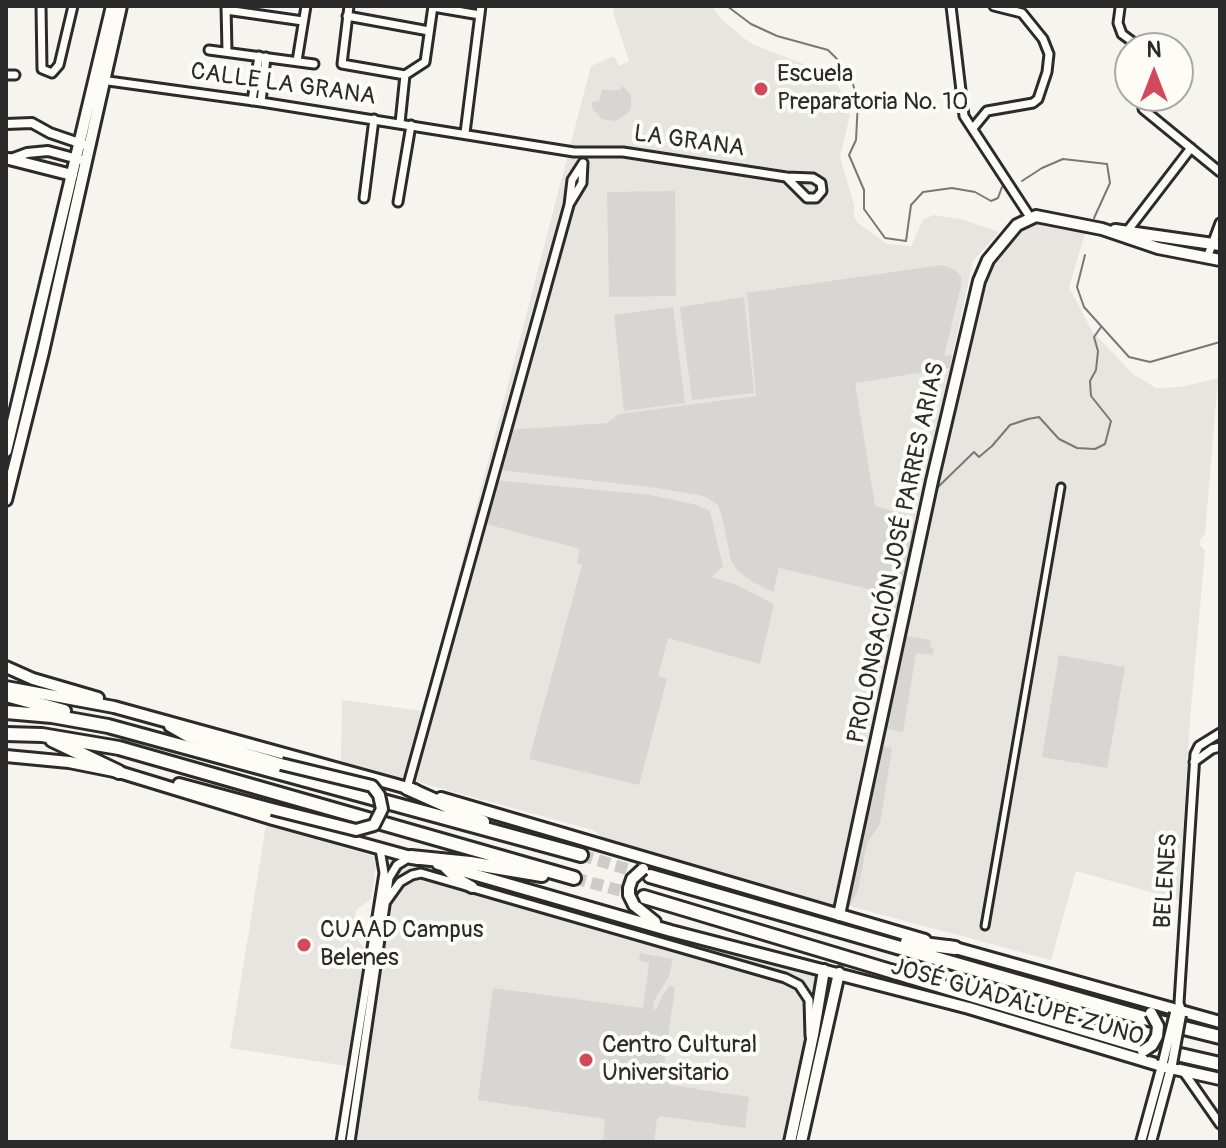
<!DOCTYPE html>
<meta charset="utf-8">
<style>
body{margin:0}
#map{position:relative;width:1226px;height:1148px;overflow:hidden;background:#f5f4ef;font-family:Pangolin,sans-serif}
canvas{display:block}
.frame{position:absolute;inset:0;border:8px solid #2b2b2b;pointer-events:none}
.north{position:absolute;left:1114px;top:32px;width:80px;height:80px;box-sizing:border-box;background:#fdfcf7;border:2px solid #a9a8a5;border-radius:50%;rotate:0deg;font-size:22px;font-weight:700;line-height:32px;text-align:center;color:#2b2b2b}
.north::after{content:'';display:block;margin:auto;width:28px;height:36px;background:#d1495b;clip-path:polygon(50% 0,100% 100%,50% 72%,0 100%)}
</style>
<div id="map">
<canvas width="1226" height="1148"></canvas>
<div class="frame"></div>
<div class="north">N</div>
</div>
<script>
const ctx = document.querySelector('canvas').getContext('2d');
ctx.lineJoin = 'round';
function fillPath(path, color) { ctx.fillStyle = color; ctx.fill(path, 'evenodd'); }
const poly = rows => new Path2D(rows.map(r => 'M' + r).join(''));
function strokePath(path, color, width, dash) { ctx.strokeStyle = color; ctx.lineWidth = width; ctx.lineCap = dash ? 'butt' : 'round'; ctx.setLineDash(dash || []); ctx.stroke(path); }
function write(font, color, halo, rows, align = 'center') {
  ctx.font = font + ' Pangolin,sans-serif'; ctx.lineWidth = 8; ctx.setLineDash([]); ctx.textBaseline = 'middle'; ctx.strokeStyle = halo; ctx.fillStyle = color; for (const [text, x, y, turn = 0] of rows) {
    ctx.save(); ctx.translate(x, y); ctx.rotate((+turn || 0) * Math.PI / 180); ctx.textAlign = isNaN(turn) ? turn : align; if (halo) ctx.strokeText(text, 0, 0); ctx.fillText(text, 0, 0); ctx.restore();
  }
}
const built = poly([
 [615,6,712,6,722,20,750,43,834,76,850,115,840,157,854,205,854,217,858,223,887,244,911,246,923,220,933,215,961,219,999,232,973,261,832,911,812,901,738,881,602,837,593,830,341,761,342,700,423,711,591,66,614,56,619,66,629,61,613,12],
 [1035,220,1086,230,1069,287,1092,331,1133,374,1156,388,1181,387,1218,378,1205,534,1200,540,1200,545,1205,551,1190,719,1179,900,1076,871,1051,960,846,905,946,431,985,271,1022,222],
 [266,825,377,857,371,899,356,910,355,916,358,941,365,949,347,1066,230,1048],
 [390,858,830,977,794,1142,346,1142]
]);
const green = poly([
 [621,84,631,95,631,108,627,114,615,121,602,119,593,109,591,102,599,101,602,90,621,90],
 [675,191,676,296,609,297,607,192],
 [942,265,955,270,961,277,961,286,944,356,952,355,950,368,855,383,875,506,907,515,918,526,900,609,888,607,886,593,779,568,773,592,753,582,738,571,731,560,721,513,717,504,704,496,657,488,499,470,508,430,607,423,619,414,756,396,747,293],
 [744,297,754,393,692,400,680,307],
 [673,307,685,403,624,411,614,315],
 [494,480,650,495,693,504,710,511,723,567,711,577,737,585,774,604,760,664,668,638,658,676,667,679,639,785,529,759,582,565,577,563,580,549,482,523],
 [907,636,931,640,930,647,934,649,932,655,916,653,903,732,887,729],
 [1059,655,1125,667,1107,768,1042,757],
 [882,746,892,748,880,824,867,843,858,890,850,906,847,905],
 [640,953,673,959,669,976,654,1001,653,1009,657,1009,662,996,670,985,675,988,662,1078,671,1085,749,1097,745,1128,661,1116,657,1119,654,1142,603,1142,605,1119,478,1100,493,988,643,1008,649,963,639,961]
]);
const stream = poly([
 [727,6,751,24,777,36,828,50,849,71,858,101,856,140,849,155,864,190,864,209,885,238,906,241,911,205,923,192,952,188,975,192,991,201,998,198,1002,187],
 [1022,181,1042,168,1063,159,1107,164,1110,183,1094,218],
 [1085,255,1077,287,1084,307,1129,357,1150,362,1220,342],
 [937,488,974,452,979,457,992,446,1010,425,1028,419,1039,417,1059,439,1077,448,1095,449,1105,444,1111,421,1091,396,1090,381,1096,370,1098,351,1094,337,1101,327]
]);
const motorwayTunnel = poly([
 [581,855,647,875],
 [574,878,644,897]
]);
const pedestrian = poly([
 [985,926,1061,487]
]);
const minor = poly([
 [41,6,42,69,52,73,59,65,73,6],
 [226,6,227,51],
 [349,6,342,64,405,75],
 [951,6,964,116,1030,217],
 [433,7,480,15],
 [1120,8,1118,23,1122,34,1141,48],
 [226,10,303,21],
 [347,16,429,31],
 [209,50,314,64],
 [297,61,306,6],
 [6,75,15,75],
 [405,75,425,62,433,6],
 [101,80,261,102,574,152,623,152,786,177,813,178,821,183,822,191,816,198,807,198,786,177],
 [1142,96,1143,109,1220,172],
 [252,101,259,56],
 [261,102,266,57],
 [400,123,405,75],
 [973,128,987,111,1033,103,1038,99,1047,72,1049,54,1043,39,1022,13,994,6],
 [465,133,481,6],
 [364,198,374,119],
 [398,202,411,125],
 [570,203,582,183,583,163],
 [1125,234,1191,148],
 [1207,258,1220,223],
 [1194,762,1212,749,1220,747],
 [407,788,569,205,572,180,583,163],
 [385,903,400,882,412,875,421,873,785,978,799,985,809,1000,810,1036],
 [1182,1012,1179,1003,1195,754,1199,746,1220,733],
 [1183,1071,1220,1124],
 [341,1142,384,873,380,849],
 [350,1142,389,878,397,865,410,857]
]);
const tertiary = poly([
 [6,124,32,123,50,133,88,146],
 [8,160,27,153,48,151,85,161],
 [1141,1142,1163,1062],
 [1151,1142,1172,1064]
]);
const secondary = poly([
 [9,159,72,175],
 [1115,230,1220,245],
 [6,451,112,6],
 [6,500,43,352,121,6],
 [6,667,33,679,98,698],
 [6,687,114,707,415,790],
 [170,726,189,737,281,764],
 [6,756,69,762,119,772,273,819,418,859],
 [179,784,272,809],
 [441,798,925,940],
 [438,864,671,931,969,1008,1162,1066,1220,1079],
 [445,867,456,878,472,887],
 [634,905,655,922],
 [839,915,932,481,979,281,988,260,1017,225,1036,216,1102,229,1158,248,1220,260],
 [948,946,1220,1022],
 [790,1142,813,1035,824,970],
 [801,1142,839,973]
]);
const motorway = poly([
 [6,695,64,711],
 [6,712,52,716,108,726,581,855],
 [6,734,42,735,119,748,574,878],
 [52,740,119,772],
 [407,788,483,822],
 [411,857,470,863,542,875],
 [650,876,1144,1018,1220,1037],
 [644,897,1137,1045,1220,1064],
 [907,942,955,948]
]);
const tertiaryBridge = poly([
 [1163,1062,1175,1013],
 [1172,1064,1181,1015]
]);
const secondaryBridge = poly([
 [272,809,356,830,374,825,382,809,379,795,372,786,281,764],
 [634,905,629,895,629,888,632,879,643,869],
 [1143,1051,1152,1045,1157,1036,1158,1026,1151,1013]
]);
const markers = [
 [761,89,8,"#d1495b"],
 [304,945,8,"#d1495b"],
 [586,1060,8,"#d1495b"]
];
const poiNames = [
 ["Escuela",777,75],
 ["Preparatoria No. 10",777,103],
 ["CUAAD Campus",320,931],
 ["Belenes",320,959],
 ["Centro Cultural",602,1046],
 ["Universitario",602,1074]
];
const streetNames = [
 ["CALLE LA GRANA",283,85,8],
 ["LA GRANA",689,142,8],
 ["PROLONGACIÓN JOSÉ PARRES ARIAS",897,553,-78],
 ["BELENES",1167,881,-86],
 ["JOSÉ GUADALUPE ZUNO",1017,1003,16]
];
fillPath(built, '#e6e5e0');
fillPath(green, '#d7d6d2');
strokePath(stream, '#797877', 2);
strokePath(motorwayTunnel, '#cdccc8', 12, [12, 6]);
strokePath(pedestrian, '#2b2b2b', 11);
strokePath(minor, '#2b2b2b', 13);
strokePath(tertiary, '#2b2b2b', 14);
strokePath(secondary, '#2b2b2b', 16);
strokePath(motorway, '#2b2b2b', 18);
strokePath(pedestrian, '#fdfcf7', 5);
strokePath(minor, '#fdfcf7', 7);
strokePath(tertiary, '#fdfcf7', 8);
strokePath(secondary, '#fdfcf7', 10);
strokePath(motorway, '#fdfcf7', 12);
strokePath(tertiaryBridge, '#2b2b2b', 14, []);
strokePath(secondaryBridge, '#2b2b2b', 16, []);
strokePath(tertiaryBridge, '#fdfcf7', 8);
strokePath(secondaryBridge, '#fdfcf7', 10);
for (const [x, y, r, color] of markers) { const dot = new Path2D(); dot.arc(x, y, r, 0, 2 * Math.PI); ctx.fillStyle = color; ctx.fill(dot); strokePath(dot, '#fdfcf7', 3); }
write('24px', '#2b2b2b', '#fdfcf7', poiNames, 'left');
write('24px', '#2b2b2b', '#fdfcf7', streetNames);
</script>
